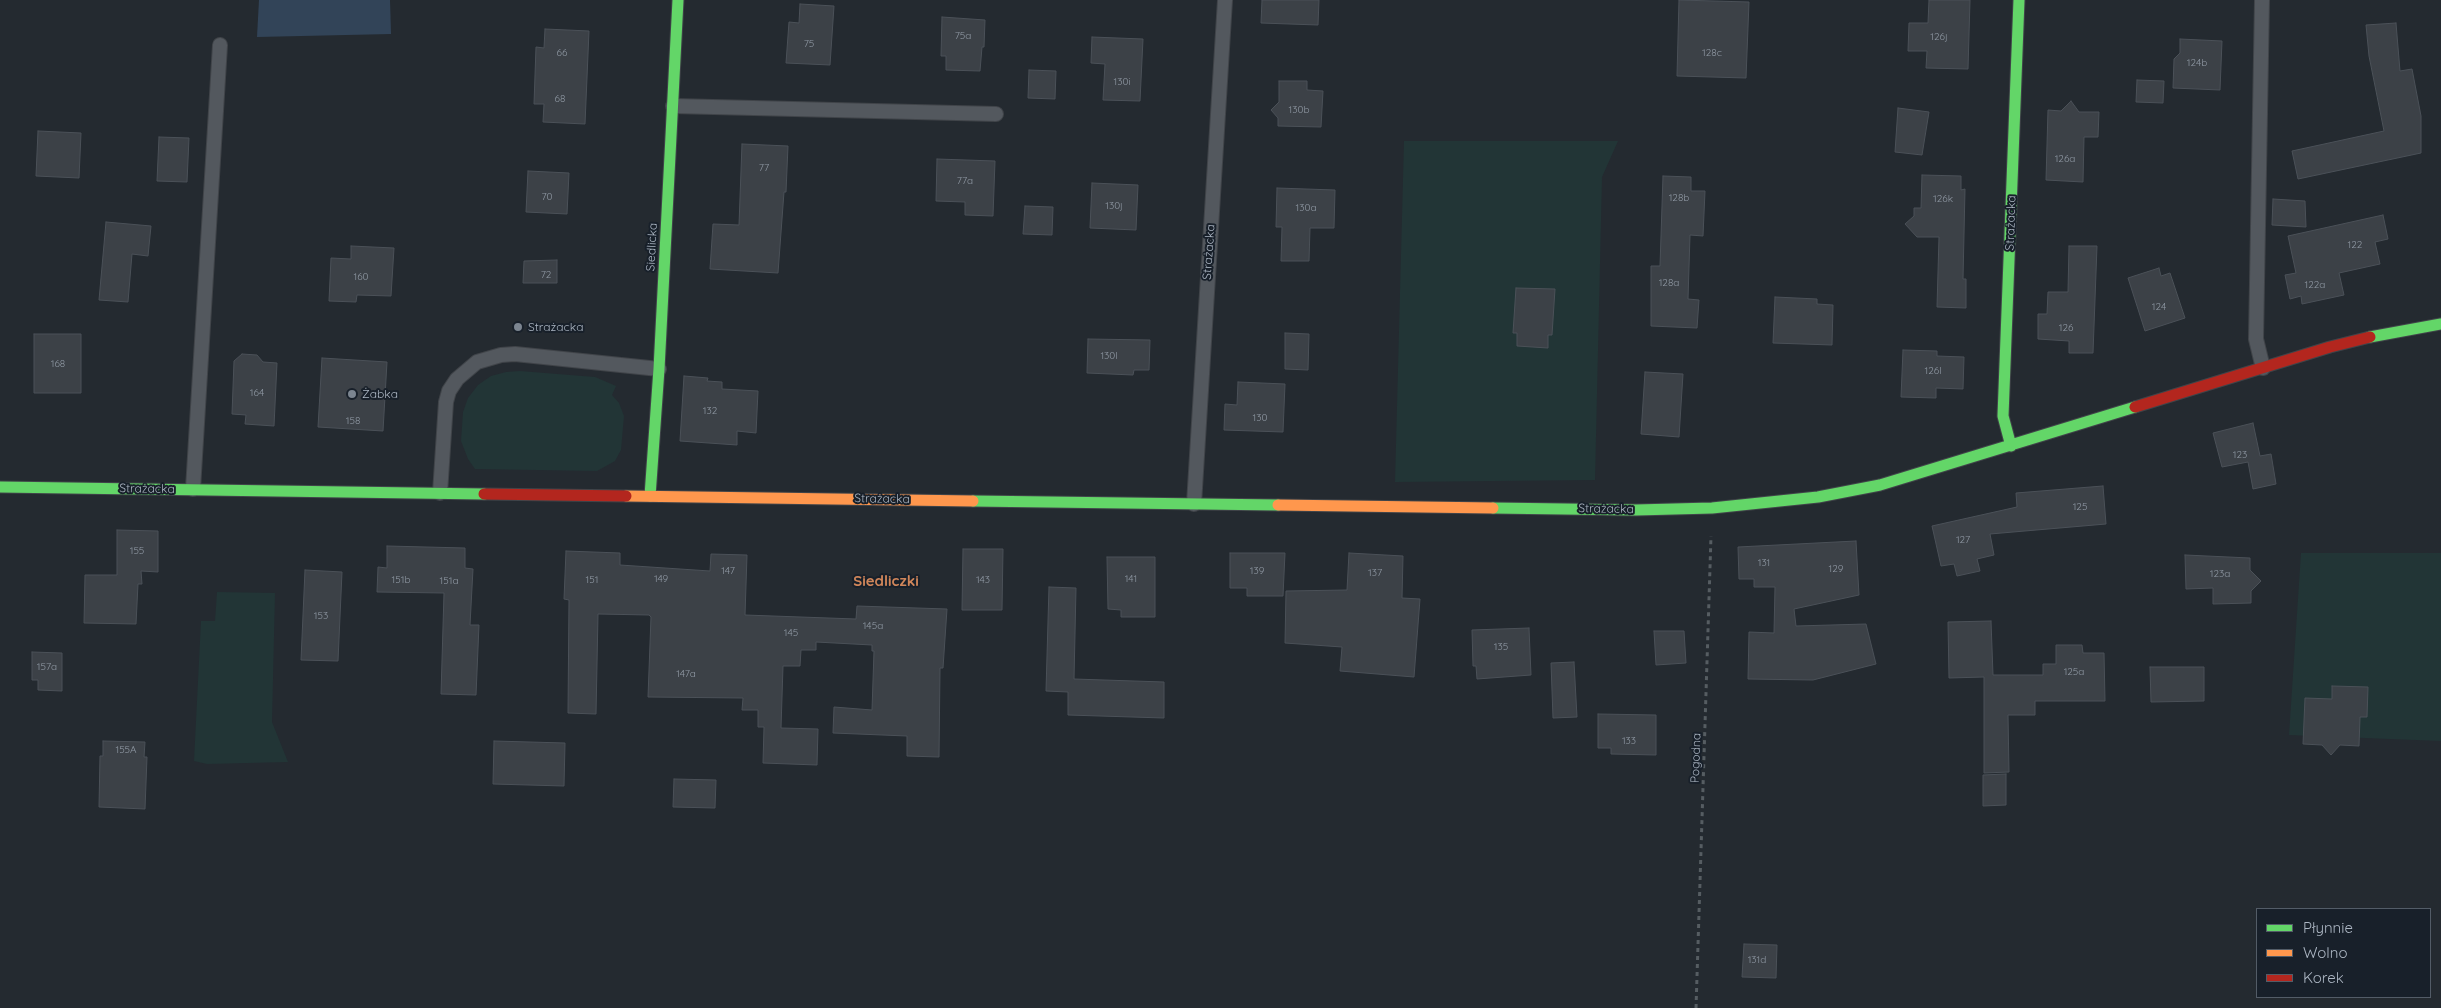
<!DOCTYPE html>
<meta charset="utf-8">
<style>
body{margin:0}
#map{position:relative;width:2441px;height:1008px;overflow:hidden;background:#242a30;font-family:Quicksand,sans-serif}
canvas{display:block}
.legend{position:absolute;left:2256px;top:908px;width:175px;height:90px;box-sizing:border-box;background:#18202a;border:1px solid #535c67;margin:0;padding:6px 9px;list-style:none;font-size:15px;color:#acb6c3}
.legend li{display:flex;align-items:center;gap:10px;height:25px}
.legend b{width:25px;border:1px solid #535c67}
</style>
<div id="map">
<canvas width="2441" height="1008"></canvas>
<ul class="legend">
<li><b style="height:6px;background:#63d668"></b>Płynnie</li>
<li><b style="height:6px;background:#ff974d"></b>Wolno</li>
<li><b style="height:6px;background:#b3261e"></b>Korek</li>
</ul>
</div>
<script>
const ctx = document.querySelector('canvas').getContext('2d');
ctx.lineJoin = 'round';
function fillPath(path, color) { ctx.fillStyle = color; ctx.fill(path, 'evenodd'); }
const poly = rows => new Path2D(rows.map(r => 'M' + r).join(''));
function strokePath(path, color, width, dash) { ctx.strokeStyle = color; ctx.lineWidth = width; ctx.lineCap = dash ? 'butt' : 'round'; ctx.setLineDash(dash || []); ctx.stroke(path); }
function write(font, color, halo, rows, align = 'center') {
  ctx.font = font + ' Quicksand,sans-serif'; ctx.lineWidth = 4; ctx.setLineDash([]); ctx.textBaseline = 'middle'; ctx.strokeStyle = halo; ctx.fillStyle = color; for (const [text, x, y, turn = 0] of rows) {
    ctx.save(); ctx.translate(x, y); ctx.rotate((+turn || 0) * Math.PI / 180); ctx.textAlign = isNaN(turn) ? turn : align; if (halo) ctx.strokeText(text, 0, 0); ctx.fillText(text, 0, 0); ctx.restore();
  }
}
const green = poly([
 [1404,141,1618,141,1602,177,1595,480,1395,482],
 [520,371,595,377,616,386,612,395,619,403,624,416,621,450,615,461,597,471,475,469,468,459,461,441,463,412,468,398,478,385,491,376,506,372],
 [2301,553,2441,553,2441,741,2289,735],
 [217,592,275,593,272,722,288,762,207,764,194,761,201,621,215,621]
]);
const water = poly([
 [259,0,390,0,391,34,257,37]
]);
const building = poly([
 [1262,0,1319,0,1318,25,1261,23,1262,0],
 [1679,0,1749,2,1746,78,1677,76,1679,0],
 [1929,0,1970,0,1968,69,1926,68,1927,51,1908,51,1909,23,1928,23,1929,0],
 [800,4,834,6,830,65,786,63,789,22,799,23,800,4],
 [942,17,985,20,984,47,982,47,980,71,946,70,946,56,941,56,942,17],
 [2396,23,2400,71,2412,69,2421,116,2421,153,2298,179,2292,151,2384,131,2369,56,2366,25,2396,23],
 [545,29,589,31,585,124,543,122,544,104,534,104,536,47,544,48,545,29],
 [1092,37,1143,39,1140,101,1103,100,1105,64,1091,63,1092,37],
 [2180,39,2222,41,2220,90,2173,88,2174,59,2180,53,2180,39],
 [1029,70,1056,71,1055,99,1028,98,1029,70],
 [2137,80,2164,81,2163,103,2136,102,2137,80],
 [1279,81,1307,81,1307,90,1323,91,1321,127,1278,126,1278,118,1271,110,1279,102,1279,81],
 [2071,101,2079,112,2099,112,2098,137,2084,137,2083,182,2046,180,2048,110,2061,111,2071,101],
 [1898,108,1929,112,1922,155,1895,152,1898,108],
 [38,131,81,133,79,178,36,176,38,131],
 [159,137,189,138,187,182,157,181,159,137],
 [742,144,788,146,786,192,784,192,778,273,710,269,713,224,739,225,742,144],
 [937,159,995,161,993,216,965,215,965,202,936,201,937,159],
 [528,171,569,173,567,214,526,212,528,171],
 [1922,175,1961,176,1961,190,1965,189,1963,279,1966,279,1966,308,1937,307,1939,237,1917,237,1905,224,1914,216,1914,208,1921,208,1922,175],
 [1663,176,1691,177,1691,191,1705,191,1703,236,1690,235,1688,299,1699,300,1697,328,1651,326,1651,266,1660,266,1663,176],
 [1092,183,1138,185,1136,230,1090,228,1092,183],
 [1277,188,1335,190,1334,228,1310,228,1309,261,1281,261,1282,227,1276,227,1277,188],
 [2273,199,2305,201,2306,227,2272,225,2273,199],
 [1025,206,1053,207,1052,235,1023,234,1025,206],
 [2383,215,2388,239,2375,242,2380,264,2339,273,2344,295,2302,304,2301,296,2290,299,2285,275,2296,273,2288,236,2383,215],
 [106,222,151,226,148,256,132,254,128,302,99,300,106,222],
 [351,246,394,248,391,296,357,295,356,302,329,301,331,258,351,259,351,246],
 [2069,246,2097,246,2093,353,2069,353,2069,341,2038,339,2038,314,2047,314,2048,292,2068,292,2069,246],
 [557,260,557,283,523,283,524,261,557,260],
 [2159,268,2161,276,2170,273,2185,318,2145,331,2128,278,2159,268],
 [1516,288,1555,289,1552,335,1548,335,1548,348,1517,346,1517,333,1513,333,1516,288],
 [1775,297,1817,299,1817,304,1833,305,1832,345,1773,343,1775,297],
 [1285,333,1309,334,1308,370,1285,369,1285,333],
 [34,334,81,334,81,393,34,393,34,334],
 [1088,339,1150,340,1149,370,1134,370,1133,375,1087,373,1088,339],
 [1903,350,1937,351,1937,356,1964,357,1963,389,1936,388,1936,398,1901,397,1903,350],
 [242,354,257,355,263,362,277,363,274,426,245,424,246,415,232,414,234,361,242,354],
 [322,358,387,362,383,431,318,427,322,358],
 [1645,372,1683,374,1679,437,1641,434,1645,372],
 [684,376,708,378,707,381,722,382,722,389,758,391,756,433,737,431,737,445,680,441,684,376],
 [1238,382,1285,384,1283,432,1224,430,1225,404,1237,405,1238,382],
 [2253,423,2260,456,2271,454,2276,484,2253,489,2248,462,2222,467,2213,433,2253,423],
 [2103,486,2106,524,1990,534,1994,555,1977,559,1980,571,1957,576,1954,564,1941,566,1932,526,2017,507,2016,493,2103,486],
 [117,530,158,531,158,572,141,571,142,584,138,584,136,624,84,623,85,575,117,575,117,530],
 [1856,541,1859,595,1794,609,1796,626,1866,624,1876,664,1813,680,1748,679,1749,632,1774,633,1775,587,1754,587,1754,579,1739,579,1738,547,1856,541],
 [387,546,465,548,465,568,473,569,470,625,479,625,476,695,441,694,444,593,377,592,378,567,387,568,387,546],
 [963,549,1003,549,1002,610,962,610,963,549],
 [566,551,620,553,620,565,710,571,711,554,747,555,745,615,856,619,857,606,947,609,943,668,940,668,939,757,907,756,907,736,833,733,834,707,872,710,874,651,872,651,872,645,816,642,816,650,801,650,800,666,783,666,781,728,818,729,817,765,763,763,764,727,758,727,758,710,742,710,743,698,648,697,651,617,649,615,598,614,596,714,568,713,569,600,564,599,566,551],
 [1230,553,1285,553,1283,596,1247,596,1247,588,1230,588,1230,553],
 [1349,553,1403,556,1402,598,1420,599,1414,677,1340,671,1342,647,1285,643,1286,591,1347,590,1349,553],
 [2185,555,2250,558,2250,570,2261,581,2251,591,2251,603,2213,604,2213,588,2186,589,2185,555],
 [1107,557,1155,557,1155,617,1121,617,1121,610,1108,609,1107,557],
 [305,570,342,572,338,661,301,660,305,570],
 [1049,587,1076,588,1074,679,1164,682,1164,718,1068,715,1068,692,1046,691,1049,587],
 [1991,621,1993,675,2043,675,2043,664,2056,664,2056,645,2082,645,2083,653,2104,653,2105,701,2035,701,2035,715,2008,715,2009,772,1984,773,1984,677,1949,678,1948,622,1991,621],
 [1529,628,1531,675,1477,679,1476,666,1473,666,1472,630,1529,628],
 [1654,631,1684,631,1686,663,1656,665,1654,631],
 [32,652,62,653,62,691,38,690,38,680,32,680,32,652],
 [1574,662,1577,717,1553,718,1551,663,1574,662],
 [2150,667,2204,667,2204,701,2151,702,2150,667],
 [2332,686,2368,687,2367,717,2360,717,2359,746,2340,745,2331,755,2322,745,2303,744,2305,698,2332,699,2332,686],
 [1598,714,1656,715,1656,755,1611,754,1611,748,1598,748,1598,714],
 [103,741,145,742,144,757,147,757,145,809,99,807,100,756,103,756,103,741],
 [494,741,565,743,564,786,493,784,494,741],
 [2006,774,2006,805,1983,806,1983,775,2006,774],
 [674,779,716,780,715,808,673,807,674,779],
 [1744,944,1777,945,1776,978,1742,977,1744,944]
]);
const path = poly([
 [1696,1008,1711,536]
]);
const lane = poly([
 [2262,0,2256,339,2263,368],
 [673,106,996,114],
 [193,489,220,45],
 [440,493,446,402,449,391,457,379,477,362,501,355,515,354,659,369],
 [1194,504,1225,0]
]);
const fast = poly([
 [2370,337,2441,324],
 [2011,446,2003,416,2019,0],
 [0,487,484,494],
 [650,496,659,369,678,0],
 [973,501,1278,505],
 [1493,508,1636,510,1712,508,1818,497,1880,485,2135,407]
]);
const slow = poly([
 [626,496,973,501],
 [1278,505,1493,508]
]);
const jam = poly([
 [2135,407,2330,347,2370,337],
 [484,494,626,496]
]);
const markers = [
 [518,327,5,"#7c8590"],
 [352,394,5,"#7c8590"]
];
const numberNames = [
 ["75a",963,36],
 ["126j",1939,37],
 ["75",809,44],
 ["66",562,53],
 ["128c",1712,53],
 ["124b",2197,63],
 ["130i",1122,82],
 ["68",560,99],
 ["130b",1299,110],
 ["126a",2065,159],
 ["77",764,168],
 ["77a",965,181],
 ["70",547,197],
 ["128b",1679,198],
 ["126k",1943,199],
 ["130j",1114,206],
 ["130a",1306,208],
 ["122",2355,245],
 ["72",546,275],
 ["160",361,277],
 ["128a",1669,283],
 ["122a",2315,285],
 ["124",2159,307],
 ["126",2066,328],
 ["130l",1109,356],
 ["168",58,364],
 ["126l",1933,371],
 ["164",257,393],
 ["132",710,411],
 ["130",1260,418],
 ["158",353,421],
 ["123",2240,455],
 ["125",2080,507],
 ["127",1963,540],
 ["155",137,551],
 ["131",1764,563],
 ["129",1836,569],
 ["147",728,571],
 ["139",1257,571],
 ["137",1375,573],
 ["123a",2220,574],
 ["149",661,579],
 ["141",1131,579],
 ["151b",401,580],
 ["151",592,580],
 ["143",983,580],
 ["151a",449,581],
 ["153",321,616],
 ["145a",873,626],
 ["145",791,633],
 ["135",1501,647],
 ["157a",47,667],
 ["125a",2074,672],
 ["147a",686,674],
 ["133",1629,741],
 ["155A",126,750],
 ["131d",1757,960]
];
const streetNames = [
 ["Strażacka",2011,223,-88],
 ["Siedlicka",652,247,-87],
 ["Strażacka",1209,252,-86],
 ["Strażacka",147,489,1],
 ["Strażacka",882,499,1],
 ["Strażacka",1606,509,1],
 ["Pogodna",1696,758,-88]
];
const poiNames = [
 ["Strażacka",528,327],
 ["Żabka",362,394]
];
const quarterNames = [
 ["Siedliczki",886,581]
];
fillPath(green, '#223536');
fillPath(water, '#324458');
fillPath(building, '#3c4147');
strokePath(building, '#4b5158', 1);
strokePath(lane, '#404449', 16);
strokePath(fast, '#404449', 13);
strokePath(slow, '#404449', 13);
strokePath(jam, '#404449', 13);
strokePath(path, '#565d62', 3, [4, 4]);
strokePath(lane, '#53585e', 14);
strokePath(fast, '#63d668', 11);
strokePath(slow, '#ff974d', 11);
strokePath(jam, '#b3261e', 11);
for (const [x, y, r, color] of markers) { const dot = new Path2D(); dot.arc(x, y, r, 0, 2 * Math.PI); ctx.fillStyle = color; ctx.fill(dot); strokePath(dot, '#18202a', 2); }
write('10px', '#9099a4', null, numberNames);
write('12px', '#acb6c3', '#18202a', streetNames);
write('12px', '#acb6c3', '#18202a', poiNames, 'left');
write('bold 15px', '#d0865a', '#18202a', quarterNames);
</script>
